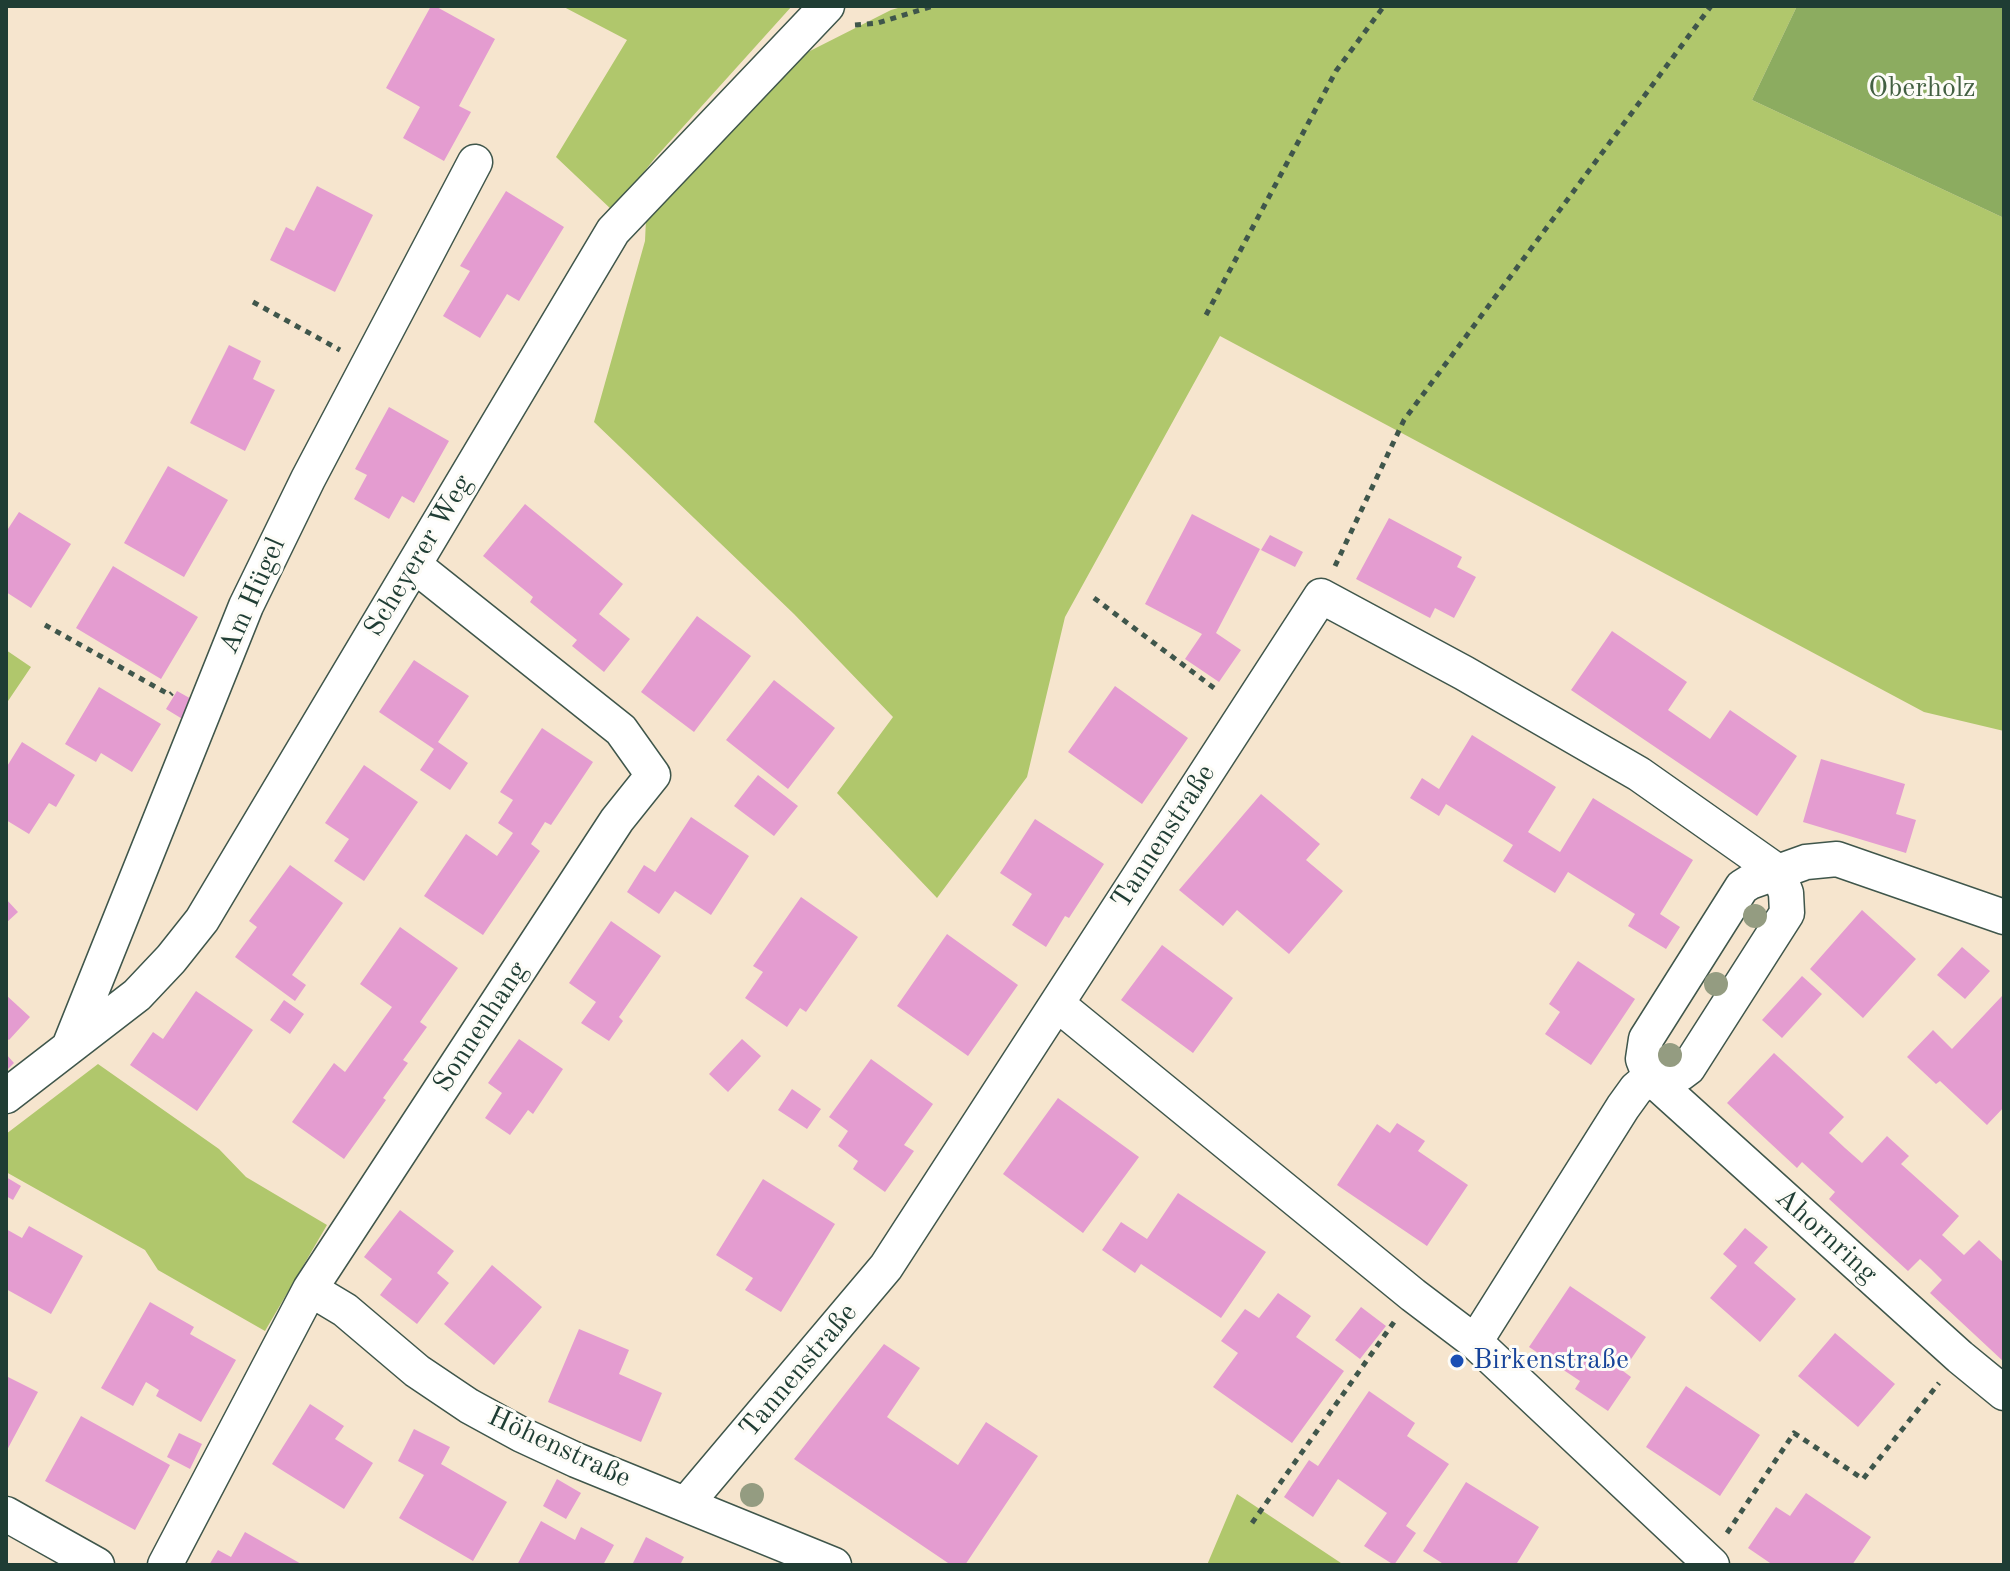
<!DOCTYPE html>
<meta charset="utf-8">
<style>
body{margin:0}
#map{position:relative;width:2010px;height:1571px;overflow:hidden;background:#f6e5ce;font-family:"Old Standard TT",serif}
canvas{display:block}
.frame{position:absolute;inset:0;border:8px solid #1f3d34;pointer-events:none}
</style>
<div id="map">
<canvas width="2010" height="1571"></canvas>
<div class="frame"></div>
</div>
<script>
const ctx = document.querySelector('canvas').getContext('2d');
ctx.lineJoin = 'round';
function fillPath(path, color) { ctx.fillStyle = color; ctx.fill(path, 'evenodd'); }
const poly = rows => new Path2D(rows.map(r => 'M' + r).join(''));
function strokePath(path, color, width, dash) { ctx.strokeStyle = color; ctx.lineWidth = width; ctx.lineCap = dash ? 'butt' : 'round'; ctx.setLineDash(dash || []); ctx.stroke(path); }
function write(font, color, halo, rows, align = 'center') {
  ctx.font = font + ' "Old Standard TT",serif'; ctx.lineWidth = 6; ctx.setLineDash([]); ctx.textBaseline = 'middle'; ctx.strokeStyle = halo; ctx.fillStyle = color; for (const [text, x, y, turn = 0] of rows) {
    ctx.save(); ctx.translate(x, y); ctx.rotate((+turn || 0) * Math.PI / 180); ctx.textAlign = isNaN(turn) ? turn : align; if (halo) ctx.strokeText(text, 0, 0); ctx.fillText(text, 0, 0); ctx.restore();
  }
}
const green = poly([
 [562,6,792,6,655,158,613,211,556,157,627,40],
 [905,6,1797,6,1752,100,2004,218,2004,731,1924,712,1220,336,1065,617,1027,777,937,898,837,793,893,717,794,614,594,422,645,241,646,219,802,55,891,10],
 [6,650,31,667,6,704],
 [98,1064,219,1149,246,1177,327,1225,265,1331,158,1270,145,1250,6,1172,6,1134],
 [1237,1494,1344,1565,1207,1565]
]);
const forest = poly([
 [1797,6,2004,6,2004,218,1752,100]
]);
const building = poly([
 [431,6,435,6,495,39,459,106,471,112,444,161,403,138,420,107,386,88],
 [317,186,373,215,335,292,270,260,286,227,294,231],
 [506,191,564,227,519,301,507,294,480,338,443,316,470,271,460,266],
 [229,345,261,361,253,379,275,390,245,451,190,423],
 [389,407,449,441,414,503,402,496,389,519,354,499,367,475,355,469],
 [168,466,228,500,184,577,124,543],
 [525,504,623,584,599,614,630,639,604,672,572,646,577,640,530,602,533,597,483,556],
 [19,512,71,544,31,608,6,592,6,532],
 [1192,514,1260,549,1216,633,1241,650,1219,682,1185,659,1202,634,1145,604],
 [1389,518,1462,557,1457,567,1476,577,1454,618,1435,608,1430,618,1356,579],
 [1270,535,1303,552,1295,567,1261,550],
 [113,566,198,617,161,679,76,628],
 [697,616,751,656,694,732,641,692],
 [1612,631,1687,682,1668,710,1710,739,1730,710,1797,756,1757,816,1571,690],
 [414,660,469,696,438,742,468,763,450,790,420,770,434,749,379,712],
 [774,680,835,728,788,789,726,740],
 [1115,686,1188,738,1142,804,1068,752],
 [99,687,161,724,132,772,101,753,96,762,65,744],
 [177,691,195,701,184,720,166,709],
 [542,728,593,762,551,825,545,822,531,844,540,851,483,935,424,896,466,834,497,856,513,833,498,823,513,800,500,792],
 [1472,735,1556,787,1528,832,1560,852,1593,798,1693,860,1660,914,1680,927,1666,949,1628,926,1635,914,1568,872,1555,893,1503,861,1513,845,1446,804,1439,816,1410,798,1422,778,1439,789],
 [22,742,75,775,56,807,49,803,29,834,6,820,6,768],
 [1821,759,1905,784,1896,814,1916,820,1906,853,1803,822],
 [364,765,418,802,364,881,334,861,349,839,325,823],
 [758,775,798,806,774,836,734,806],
 [1261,794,1320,844,1306,860,1343,891,1289,954,1237,910,1223,926,1179,890],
 [691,817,749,856,711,915,675,891,659,914,627,892,644,865,655,872],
 [1035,819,1104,864,1069,918,1065,916,1046,947,1012,925,1032,894,1000,873],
 [290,865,343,903,292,975,306,985,295,1001,235,957,257,927,249,921],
 [801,897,858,937,806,1012,800,1008,787,1027,745,998,763,972,753,966],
 [6,899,18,912,6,923],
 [1862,910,1916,959,1863,1018,1810,969],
 [611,921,661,956,619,1017,623,1021,609,1041,581,1023,596,1002,569,983],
 [400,927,458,968,420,1022,427,1027,403,1060,408,1063,383,1098,386,1100,344,1159,292,1122,334,1063,345,1072,392,1007,360,984],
 [947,934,1018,985,968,1056,897,1006],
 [1162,945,1233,998,1193,1053,1121,1000],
 [1962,947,1990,971,1965,999,1937,975],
 [1578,961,1635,999,1591,1065,1545,1034,1560,1012,1549,1004],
 [1802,976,1822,994,1782,1038,1762,1020],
 [196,991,253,1030,197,1111,130,1065,153,1032,163,1039],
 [6,995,30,1017,9,1040,6,1038],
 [2002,996,2004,998,2004,1107,1987,1125,1940,1081,1936,1084,1907,1057,1933,1030,1952,1049],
 [284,1000,304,1014,290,1034,270,1020],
 [519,1039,563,1069,533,1114,528,1110,510,1135,485,1118,502,1093,488,1083],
 [742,1039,761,1056,728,1092,709,1074],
 [1774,1053,1844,1117,1829,1133,1845,1148,1862,1163,1887,1136,1909,1156,1901,1164,1959,1216,1942,1235,1964,1255,1979,1240,2004,1263,2004,1362,1930,1293,1942,1280,1931,1269,1920,1259,1908,1271,1829,1199,1835,1192,1802,1162,1797,1168,1727,1103],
 [6,1054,14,1063,6,1071],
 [871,1059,933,1104,904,1145,914,1151,885,1192,853,1169,858,1161,838,1146,848,1131,829,1117],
 [792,1089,821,1109,807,1129,778,1110],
 [1058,1098,1139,1157,1083,1233,1003,1174],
 [1397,1123,1425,1141,1418,1151,1468,1185,1427,1246,1337,1185,1377,1124,1390,1133],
 [6,1177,21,1186,13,1200,6,1196],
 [763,1179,835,1224,781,1312,745,1290,753,1278,716,1255],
 [1178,1193,1266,1252,1221,1318,1141,1264,1135,1273,1102,1250,1121,1222,1147,1239],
 [400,1210,454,1251,437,1273,449,1283,417,1324,380,1295,392,1279,364,1257],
 [29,1226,83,1256,51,1314,6,1289,6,1229,22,1238],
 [1745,1228,1768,1247,1754,1263,1796,1299,1760,1342,1710,1298,1737,1266,1723,1254],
 [492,1265,542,1307,494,1365,444,1324],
 [1570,1286,1646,1337,1623,1371,1631,1377,1608,1411,1575,1389,1580,1381,1529,1347],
 [1278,1293,1311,1316,1296,1337,1344,1371,1292,1443,1213,1387,1238,1353,1221,1341,1245,1309,1259,1318],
 [150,1302,194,1327,190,1334,236,1360,201,1422,156,1396,159,1390,146,1382,133,1406,101,1388],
 [1361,1307,1386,1326,1360,1359,1335,1340],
 [579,1329,629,1350,619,1374,662,1393,641,1442,548,1402],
 [1835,1333,1895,1384,1858,1427,1798,1376],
 [884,1344,920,1368,887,1417,958,1465,986,1422,1038,1456,965,1565,951,1565,794,1459],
 [6,1376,38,1392,6,1452],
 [1686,1386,1760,1435,1720,1496,1646,1447],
 [1369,1391,1415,1423,1407,1436,1449,1464,1406,1526,1416,1533,1394,1565,1364,1546,1387,1513,1338,1479,1313,1517,1284,1497,1309,1460,1318,1466],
 [310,1404,344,1426,335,1439,373,1463,344,1509,272,1464],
 [81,1416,170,1465,135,1530,45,1481],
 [414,1429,450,1447,441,1464,507,1502,473,1561,399,1518,424,1475,398,1461],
 [179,1433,202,1444,190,1469,167,1457],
 [557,1479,581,1493,566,1519,543,1506],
 [1466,1482,1539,1527,1517,1563,1520,1565,1445,1565,1423,1551],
 [1806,1493,1871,1537,1852,1565,1773,1565,1748,1548,1776,1507,1790,1516],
 [541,1521,575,1540,581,1527,614,1545,603,1565,517,1565],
 [245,1532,303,1565,209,1565,218,1550,231,1557],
 [646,1537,684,1557,680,1565,632,1565]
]);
const path = poly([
 [855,25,878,23,933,6],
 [253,302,340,350],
 [1206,315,1336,71,1384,6],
 [1335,566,1404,420,1711,6],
 [1094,598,1218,691],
 [45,625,170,695,172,693],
 [1252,1523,1394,1322],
 [1727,1533,1794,1433,1863,1479,1939,1383]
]);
const minor = poly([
 [1778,872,1786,893,1787,913,1688,1068,1680,1074,1650,1077,1643,1059,1646,1039,1742,887,1750,882,1806,862,1837,859,2004,917],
 [1057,1004,1413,1295,1475,1342,1712,1565],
 [69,1047,246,606,308,479,475,162],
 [6,1096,137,995,171,959,202,920,613,231,827,6],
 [310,1289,345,1310,417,1371,469,1406,522,1435,576,1460,834,1565],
 [1475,1342,1623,1107,1636,1089,1650,1077,1960,1357,2004,1393],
 [686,1504,886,1267,1321,596,1464,673,1639,774,1778,872],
 [6,1514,97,1565],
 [165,1565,310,1289,617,820,653,775,621,730,414,565]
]);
const trees = [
 [1755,916],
 [1716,984],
 [1670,1055],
 [752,1495]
];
const markers = [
 [1457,1361,8,"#1a4fb4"]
];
const parkNames = [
 ["Oberholz",1922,89]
];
const streetNames = [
 ["Scheyerer Weg",419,556,-59],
 ["Am Hügel",253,596,-66],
 ["Tannenstraße",1164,837,-57],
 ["Sonnenhang",481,1027,-57],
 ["Ahornring",1826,1236,42],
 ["Tannenstraße",799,1371,-50],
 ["Höhenstraße",559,1448,25]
];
const transitNames = [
 ["Birkenstraße",1473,1361]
];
fillPath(green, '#b0c76c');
fillPath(forest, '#8cac60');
fillPath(building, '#e49cd0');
strokePath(minor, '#3f564b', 37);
strokePath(path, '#3f564b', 5, [6, 6]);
strokePath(minor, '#fff', 34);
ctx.fillStyle = '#949c81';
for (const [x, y] of trees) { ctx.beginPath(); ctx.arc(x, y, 12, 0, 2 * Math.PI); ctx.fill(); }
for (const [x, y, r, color] of markers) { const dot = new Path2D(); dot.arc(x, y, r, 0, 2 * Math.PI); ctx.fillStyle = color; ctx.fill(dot); strokePath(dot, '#fdfcf7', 3); }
write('28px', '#436042', '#fdfcf7', parkNames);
write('28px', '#1f3d34', '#fdfcf7', streetNames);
write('28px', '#164399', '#fdfcf7', transitNames, 'left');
</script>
